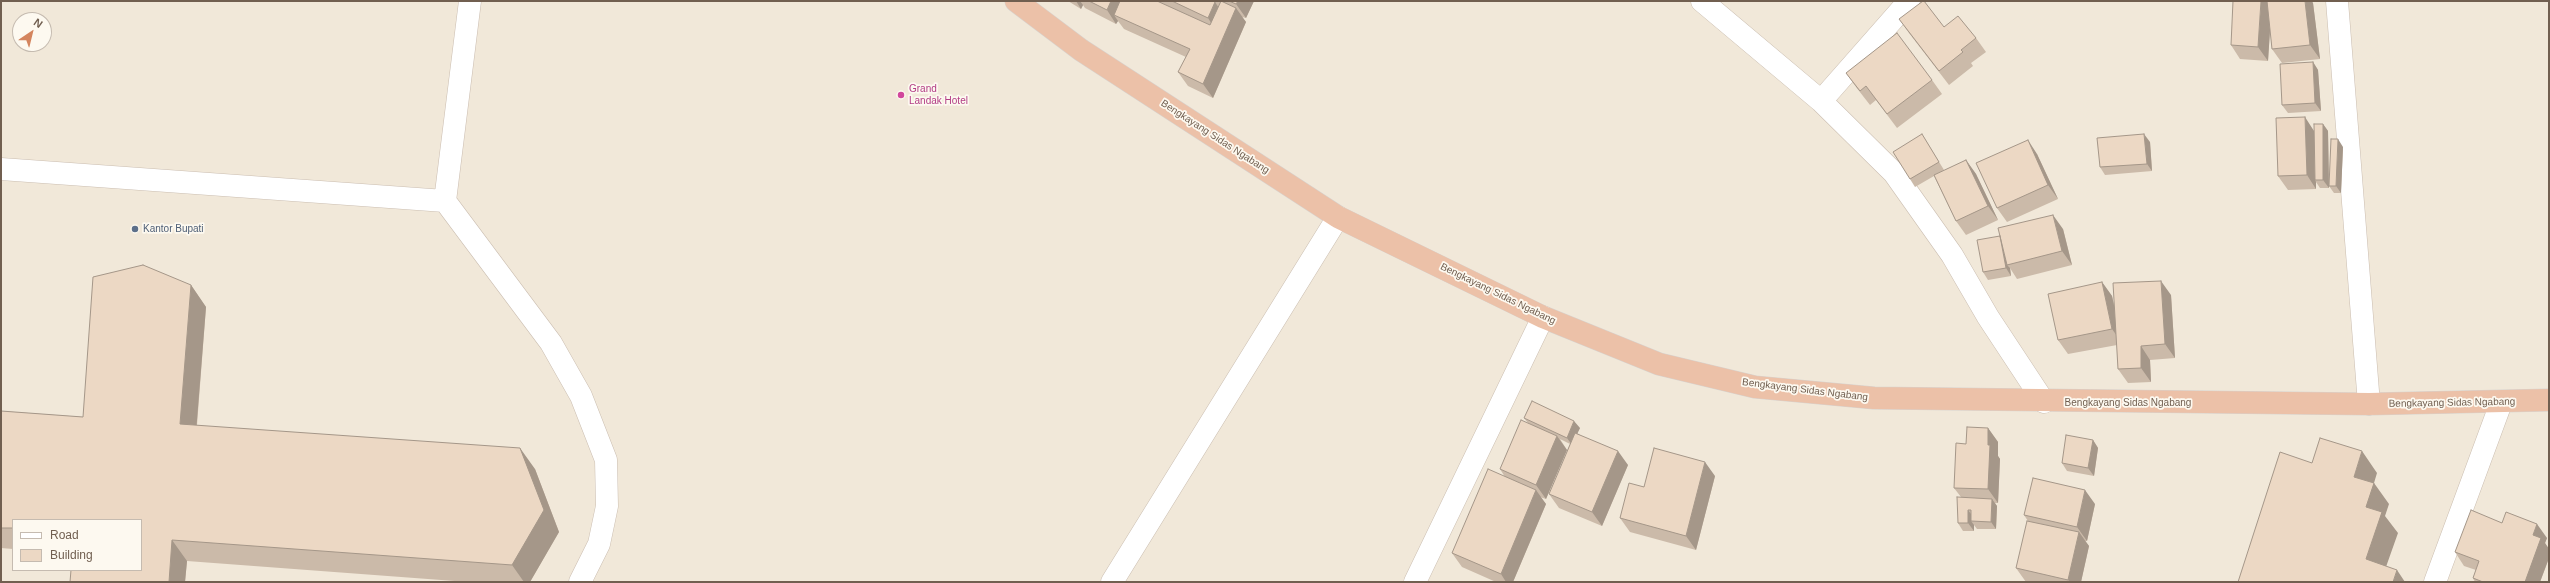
<!DOCTYPE html>
<style>
body{margin:0}
#map{position:relative;width:2550px;height:583px;overflow:hidden;background:#faf5ea;font-family:Helvetica,sans-serif}
canvas{display:block}
.frame{position:absolute;inset:0;border:2px solid #715f50;pointer-events:none}
.legend{position:absolute;left:12px;top:519px;width:130px;height:52px;box-sizing:border-box;background:#fdf9f0;border:1px solid #c5bbb0;margin:0;padding:5px 7px;list-style:none;font-size:12px;color:#715f50}
.legend li{display:flex;align-items:center;gap:8px;height:20px}
.legend b{width:20px;border:1px solid #c5bbb0}
.north{position:absolute;left:12px;top:12px;width:40px;height:40px;box-sizing:border-box;background:#fdf9f0;border:1px solid #c5bbb0;border-radius:50%;rotate:35deg;font-size:11px;font-weight:700;line-height:16px;text-align:center;color:#715f50}
.north::after{content:'';display:block;margin:auto;width:14px;height:18px;background:#d4855e;clip-path:polygon(50% 0,100% 100%,50% 72%,0 100%)}
</style>
<div id="map">
<canvas width="2550" height="583"></canvas>
<div class="frame"></div>
<ul class="legend">
<li><b style="height:5px;background:#fff"></b>Road</li>
<li><b style="height:11px;background:#ecd8c4"></b>Building</li>
</ul>
<div class="north">N</div>
</div>
<script>
const ctx = document.querySelector('canvas').getContext('2d');
ctx.lineJoin = 'round';
function fillPath(path, color) { ctx.fillStyle = color; ctx.fill(path, 'evenodd'); }
const poly = rows => new Path2D(rows.map(r => 'M' + r).join(''));
function strokePath(path, color, width, dash) { ctx.strokeStyle = color; ctx.lineWidth = width; ctx.lineCap = dash ? 'butt' : 'round'; ctx.setLineDash(dash || []); ctx.stroke(path); }
function write(font, color, halo, rows, align = 'center') {
  ctx.font = font + ' Helvetica,sans-serif'; ctx.lineWidth = 3.5; ctx.setLineDash([]); ctx.textBaseline = 'middle'; ctx.strokeStyle = halo; ctx.fillStyle = color; for (const [text, x, y, turn = 0] of rows) {
    ctx.save(); ctx.translate(x, y); ctx.rotate((+turn || 0) * Math.PI / 180); ctx.textAlign = isNaN(turn) ? turn : align; if (halo) ctx.strokeText(text, 0, 0); ctx.fillText(text, 0, 0); ctx.restore();
  }
}
const residential = poly([
 [1,1,2549,1,2549,582,1,582],
 [20,20,44,20,44,44,20,44],
 [13,520,141,520,141,570,13,570]
]);
const minor = poly([
 [470,1,445,201,551,343,581,396,606,460,607,506,599,544,580,582],
 [1702,1,1821,101,1894,173,1952,255,1988,317,2044,402],
 [2337,1,2369,404],
 [1821,101,1909,1],
 [1,169,445,201],
 [1112,582,1338,217],
 [1415,582,1543,317],
 [2435,582,2501,403]
]);
const highway = poly([
 [1016,1,1081,50,1338,217,1543,317,1659,364,1755,387,1874,398,2369,404,2549,400]
]);
const wall = poly([
 [1068,1,1254,1,1246,18,1242,17,1246,22,1213,98,1188,86,1178,72,1186,57,1124,29,1118,21,1116,24,1085,8,1083,5,1081,9],
 [2313,3,2320,59,2282,63,2272,49,2270,29,2268,61,2240,59,2231,45],
 [1899,19,1944,27,1976,38,1986,52,1971,63,1973,66,1949,85,1909,33],
 [2313,62,2318,70,2321,111,2288,113,2282,105],
 [1846,73,1932,80,1942,94,1897,128,1876,100,1870,105,1856,87],
 [2323,124,2328,131,2329,188,2320,188,2316,182,2316,189,2288,190,2278,176,2314,130],
 [1922,134,1944,170,1941,172,1966,160,1976,174,1998,220,1966,235,1956,221,1934,176,1915,187,1910,179],
 [2150,142,2152,171,2105,175,2100,167],
 [2343,147,2341,193,2334,193,2329,186],
 [2037,154,2058,199,2007,222,1997,208],
 [2063,229,2072,265,2017,279,2010,268,2011,276,1988,280,1983,272],
 [2102,282,2112,296,2115,308,2171,295,2175,358,2150,360,2151,382,2128,383,2118,369,2117,345,2068,354,2058,340],
 [191,285,206,307,197,425,535,469,559,532,530,582,468,582,187,561,185,582,70,582,141,520,13,520,13,549,1,548,1,411,83,417],
 [1524,418,1580,428,1577,433,1628,465,1602,526,1559,508,1549,494,1570,444,1560,439,1567,450,1546,499,1540,497,1546,504,1513,582,1496,582,1462,567,1452,553,1505,477,1500,469,1528,423],
 [1988,428,1998,442,1998,456,2000,459,1998,503,1995,503,1997,506,1996,529,1977,529,1974,525,1974,531,1963,531,1958,523,1961,497,1954,488,1966,444],
 [2093,440,2098,448,2094,476,2067,471,2062,463],
 [1715,476,1696,550,1630,532,1620,518,1644,487],
 [2095,504,2087,541,2085,541,2089,546,2081,582,2026,582,2016,568,2028,521,2024,515],
 [2502,523,2547,538,2545,543,2549,549,2549,558,2540,582,2475,582,2473,578,2476,570,2464,566,2455,552]
]);
const shadedWall = poly([
 [1076,1,1080,1,1083,5,1081,9],
 [1111,1,1128,1,1114,15,1118,21,1116,24,1107,10],
 [1238,1,1254,1,1246,18,1236,4],
 [2261,1,2272,1,2268,61,2258,47],
 [2305,1,2312,1,2313,3,2320,59,2310,45],
 [1215,2,1224,16,1217,32,1208,18],
 [1236,8,1246,22,1213,98,1203,84],
 [2313,62,2318,70,2321,111,2315,103],
 [2305,117,2314,131,2315,180,2316,182,2316,189,2307,175],
 [2323,124,2328,131,2329,188,2323,180],
 [2144,134,2150,142,2152,171,2147,164],
 [2338,139,2343,147,2341,193,2336,186],
 [2028,140,2037,154,2058,199,2048,185],
 [1966,160,1976,174,1998,220,1988,206],
 [2053,215,2063,229,2072,265,2062,251],
 [2000,236,2007,265,2010,268,2011,276,2006,268],
 [2161,281,2171,295,2175,358,2165,344],
 [2102,282,2112,296,2122,343,2112,329],
 [191,285,206,307,195,445,180,424],
 [2141,346,2150,360,2151,382,2141,368],
 [1574,421,1580,428,1572,445,1567,438],
 [1988,428,1998,442,1998,456,2000,459,1998,503,1988,489],
 [1557,436,1567,450,1546,499,1536,485],
 [2093,440,2098,448,2094,476,2088,468],
 [520,448,535,469,559,532,530,582,524,582,512,565],
 [1618,451,1628,465,1602,526,1592,512],
 [2362,451,2377,473,2374,483,2389,504,2385,516,2398,533,2381,581,2366,559,2366,507,2354,477],
 [1705,462,1715,476,1696,550,1686,536],
 [1536,490,1546,504,1513,582,1506,582,1501,574],
 [2085,490,2095,504,2087,541,2077,527],
 [1992,499,1997,506,1996,529,1991,522],
 [1968,510,1974,518,1971,521,1974,525,1974,531,1968,523],
 [2537,524,2547,538,2545,543,2549,549,2549,558,2540,582,2525,582,2533,535],
 [2079,532,2089,546,2081,582,2070,582,2068,580],
 [172,540,187,561,185,582,169,582],
 [2397,570,2405,582,2393,582]
]);
const building = poly([
 [1089,1,1111,1,1107,10,1089,1],
 [1120,1,1157,1,1210,25,1221,1,1236,8,1203,84,1178,72,1190,49,1114,15,1120,1],
 [1172,1,1212,1,1215,2,1208,18,1172,1],
 [1229,1,1238,1,1236,4,1229,1],
 [1923,1,1924,1,1944,27,1958,16,1976,38,1961,50,1963,52,1939,71,1899,19,1923,1],
 [2233,1,2261,1,2258,47,2231,45,2233,1],
 [2267,1,2305,1,2310,45,2272,49,2267,1],
 [1897,33,1932,80,1887,114,1866,86,1860,91,1846,73,1897,33],
 [2313,62,2315,103,2282,105,2280,64,2313,62],
 [2305,117,2307,175,2278,176,2276,118,2305,117],
 [2314,124,2323,124,2323,180,2315,180,2314,124],
 [1922,134,1939,162,1910,179,1893,152,1922,134],
 [2144,134,2147,164,2100,167,2097,138,2144,134],
 [2331,139,2338,139,2336,186,2329,186,2331,139],
 [2028,140,2048,185,1997,208,1976,163,2028,140],
 [1966,160,1988,206,1956,221,1934,175,1966,160],
 [2053,215,2062,251,2007,265,1998,228,2053,215],
 [2000,236,2006,268,1983,272,1977,240,2000,236],
 [143,265,191,285,180,424,520,448,544,510,512,565,172,540,169,582,70,582,71,570,141,570,141,520,13,520,13,528,1,528,1,411,83,417,93,277,143,265],
 [2161,281,2165,344,2141,346,2141,368,2118,369,2113,283,2161,281],
 [2102,282,2112,329,2058,340,2048,294,2102,282],
 [1532,401,1574,421,1567,438,1524,418,1532,401],
 [1521,420,1557,436,1536,485,1500,469,1521,420],
 [1967,427,1988,428,1988,445,1990,445,1988,489,1954,488,1956,443,1966,444,1967,427],
 [1575,433,1618,451,1592,512,1549,494,1575,433],
 [2066,435,2093,440,2088,468,2062,463,2066,435],
 [2320,438,2362,451,2354,477,2374,483,2366,507,2382,512,2366,559,2397,570,2393,582,2238,582,2280,452,2312,463,2320,438],
 [1654,448,1705,462,1686,536,1620,518,1629,483,1644,487,1654,448],
 [1488,469,1536,490,1501,574,1452,553,1488,469],
 [2033,478,2085,490,2077,527,2024,515,2033,478],
 [1957,497,1992,499,1991,522,1971,521,1971,510,1968,510,1968,523,1958,523,1957,497],
 [2471,510,2502,523,2506,512,2537,524,2533,535,2541,538,2525,582,2483,582,2473,578,2479,561,2455,552,2471,510],
 [2027,521,2079,532,2068,580,2016,568,2027,521]
]);
const markers = [
 [901,95,4,"#d1479c"],
 [135,229,4,"#5c6f8a"]
];
const hotelNames = [
 ["Grand",909,89],
 ["Landak Hotel",909,101]
];
const streetNames = [
 ["Bengkayang Sidas Ngabang",1215,137,33],
 ["Bengkayang Sidas Ngabang",1498,294,26],
 ["Bengkayang Sidas Ngabang",1805,390,7],
 ["Bengkayang Sidas Ngabang",2128,403],
 ["Bengkayang Sidas Ngabang",2452,403,-1]
];
const serviceNames = [
 ["Kantor Bupati",143,229]
];
fillPath(residential, '#f1e8d9');
strokePath(minor, '#cbbeb1', 23);
strokePath(highway, '#d7d2ce', 23);
strokePath(minor, '#fff', 22);
strokePath(highway, '#ecc1a8', 22);
fillPath(wall, '#cbbaa9');
fillPath(shadedWall, '#a59789');
fillPath(building, '#ecd8c4');
strokePath(building, '#a59789', 1);
for (const [x, y, r, color] of markers) { const dot = new Path2D(); dot.arc(x, y, r, 0, 2 * Math.PI); ctx.fillStyle = color; ctx.fill(dot); strokePath(dot, '#fdf9f0', 1.5); }
write('10px', '#b23c85', '#fdf9f0', hotelNames, 'left');
write('10px', '#715f50', '#fdf9f0', streetNames);
write('10px', '#4e5e75', '#fdf9f0', serviceNames, 'left');
</script>
